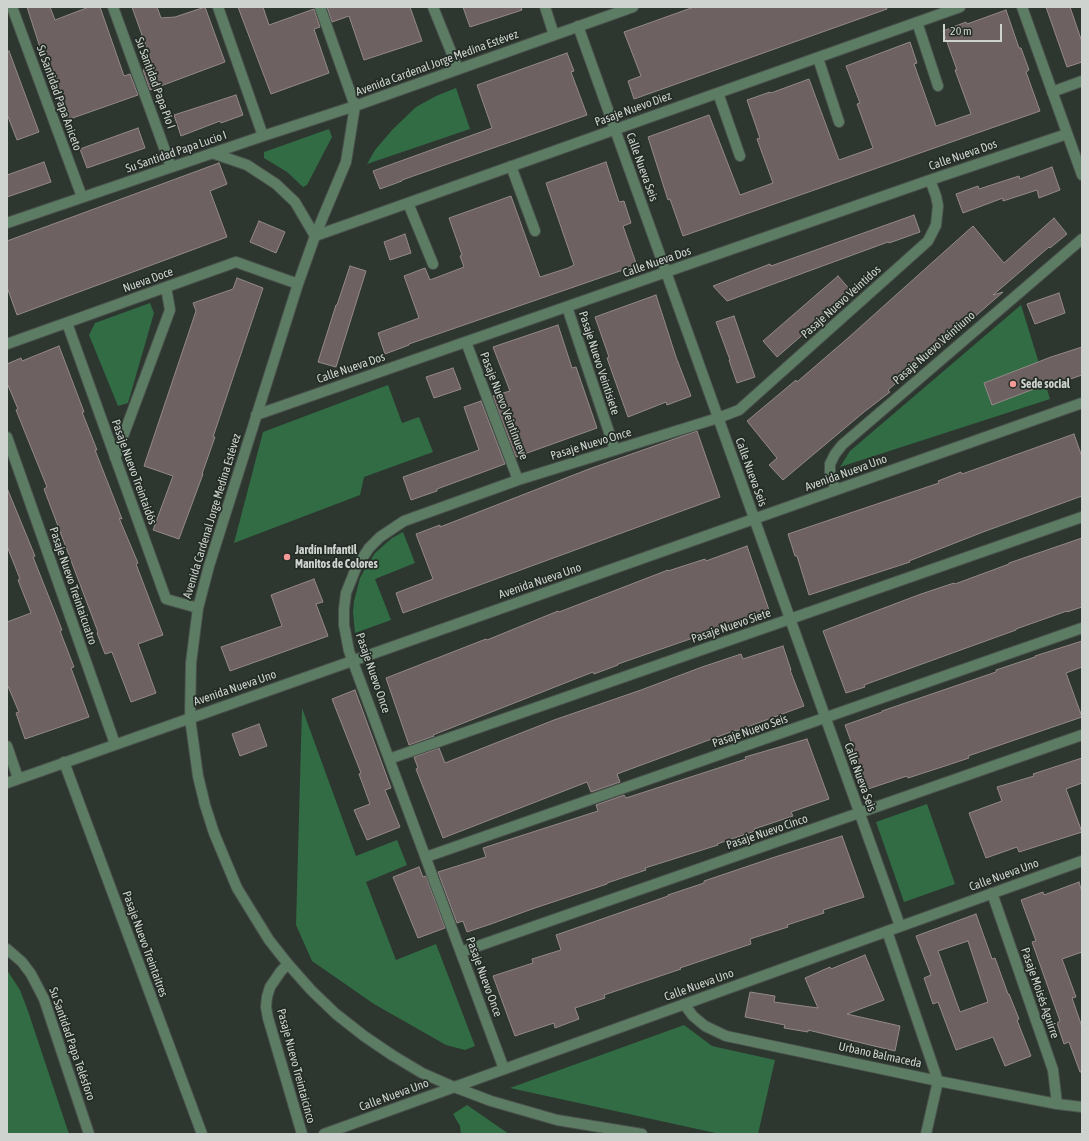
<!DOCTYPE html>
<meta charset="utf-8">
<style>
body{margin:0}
#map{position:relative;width:1089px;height:1141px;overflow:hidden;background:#2e3630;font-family:"Asap Condensed",sans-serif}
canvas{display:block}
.frame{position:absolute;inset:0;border:8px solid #ced3cf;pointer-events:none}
.scale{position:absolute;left:943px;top:24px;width:59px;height:18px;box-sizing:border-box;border:2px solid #ced3cf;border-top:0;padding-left:5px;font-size:12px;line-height:14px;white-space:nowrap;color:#ced3cf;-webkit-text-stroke:3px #242c26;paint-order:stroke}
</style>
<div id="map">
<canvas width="1089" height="1141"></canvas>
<div class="frame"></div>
<div class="scale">20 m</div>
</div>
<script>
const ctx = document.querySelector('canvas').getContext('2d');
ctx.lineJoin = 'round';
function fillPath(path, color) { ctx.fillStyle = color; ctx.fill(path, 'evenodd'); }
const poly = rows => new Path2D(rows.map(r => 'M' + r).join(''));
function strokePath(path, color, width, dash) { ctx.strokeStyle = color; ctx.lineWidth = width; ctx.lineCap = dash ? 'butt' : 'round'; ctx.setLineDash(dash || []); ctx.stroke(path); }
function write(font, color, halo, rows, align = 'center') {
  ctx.font = font + ' "Asap Condensed",sans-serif'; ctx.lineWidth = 3.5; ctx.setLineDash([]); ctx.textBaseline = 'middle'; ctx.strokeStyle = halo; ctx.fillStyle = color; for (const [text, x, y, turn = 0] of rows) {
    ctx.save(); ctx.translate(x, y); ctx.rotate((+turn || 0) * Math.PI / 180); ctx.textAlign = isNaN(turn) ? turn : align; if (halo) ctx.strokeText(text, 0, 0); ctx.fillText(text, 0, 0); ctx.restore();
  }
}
const green = poly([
 [456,88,470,129,367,164,375,150,393,129,416,107,436,96],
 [329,129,332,137,307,185,303,187,287,172,264,158,264,152],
 [150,303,154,313,128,403,118,406,89,335,95,323],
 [1021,305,1050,399,840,467,850,451],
 [388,385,402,423,419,417,433,452,364,477,360,495,234,543,263,432],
 [403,532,415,563,375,579,391,620,355,633,353,612,354,601,360,578,367,565,375,553,392,538],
 [302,708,356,856,397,840,407,865,366,882,396,960,436,944,475,1046,465,1050,446,1045,374,1004,312,961,296,925],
 [927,804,955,884,904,902,876,822],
 [7,970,20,990,28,1011,69,1134,7,1134],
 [684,1025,712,1046,775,1060,758,1134,720,1134,510,1088],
 [467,1105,509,1134,461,1134,460,1126,453,1114]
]);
const building = poly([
 [27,7,50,7,55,20,89,7,100,7,124,76,130,74,138,95,67,120,54,84,53,85,45,63,27,7],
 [132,7,157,7,161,18,175,17,205,7,225,62,150,90,143,70,153,66,132,7],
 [238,7,263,7,269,25,314,9,320,27,314,29,329,73,271,94,238,7],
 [327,7,410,7,422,41,364,60,349,16,332,22,327,7],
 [463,7,521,7,522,10,470,27,463,7],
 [694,7,886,7,887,9,634,99,628,81,641,76,624,32,694,7],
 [1046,7,1070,7,1082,42,1082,62,1067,67,1046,7],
 [1006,10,1019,48,1021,48,1029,70,1026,72,1040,111,683,236,670,199,668,200,648,137,709,115,740,195,773,183,757,139,760,138,747,100,770,92,771,93,809,79,839,160,873,148,857,104,860,103,846,66,910,42,917,63,914,64,936,126,971,114,955,70,957,70,943,31,966,22,967,24,1006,10],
 [9,51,39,132,17,140,7,114,7,52,9,51],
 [567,53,574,71,571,72,587,115,402,180,402,181,380,189,373,171,492,128,477,85,567,53],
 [236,95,243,115,221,123,220,121,181,136,174,115,236,95],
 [138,128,145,148,87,168,80,149,138,128],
 [44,162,51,182,7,197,7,175,44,162],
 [606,162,619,202,624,201,631,223,623,226,637,266,620,271,409,344,409,345,385,354,378,333,419,318,404,276,425,268,430,280,464,267,460,256,462,255,449,218,511,196,540,277,568,268,574,265,546,183,606,162],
 [219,163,227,184,210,191,227,237,17,315,7,287,7,241,219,163],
 [1052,167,1060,190,1039,198,1037,190,1003,201,1003,198,963,213,956,194,978,186,979,189,1019,176,1020,179,1052,167],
 [914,215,920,232,889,243,888,242,727,301,713,286,770,264,771,266,914,215],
 [1054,218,1067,234,1050,248,1049,247,993,295,1003,292,932,354,931,353,888,390,890,392,864,412,783,480,769,465,777,458,747,421,796,380,797,382,848,338,973,226,1004,263,1054,218],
 [259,221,285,232,276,253,250,242,259,221],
 [405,234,411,253,390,260,384,242,405,234],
 [350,266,366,271,336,367,318,362,336,305,337,305,350,266],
 [838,276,852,292,777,357,763,341,838,276],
 [237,278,263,288,213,437,215,437,202,474,203,474,179,539,153,530,173,476,144,466,196,311,193,303,233,289,237,278],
 [1059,293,1065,313,1035,324,1027,304,1059,293],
 [656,295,676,357,691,396,667,405,666,402,628,417,607,358,609,357,595,317,656,295],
 [734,316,755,377,737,383,729,360,730,360,716,322,734,316],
 [558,325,572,368,576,367,597,428,516,457,493,396,510,391,493,347,558,325],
 [59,346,84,412,82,412,97,450,95,450,122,519,119,518,138,563,136,564,163,635,138,644,156,693,131,702,112,652,105,654,97,633,98,632,44,489,47,487,16,410,18,409,7,383,7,364,21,358,22,361,59,346],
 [1082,347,1082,375,1053,385,1052,382,992,405,984,383,1051,357,1082,347],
 [453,368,461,389,434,398,426,377,453,368],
 [481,401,505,464,437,489,437,491,411,500,403,477,479,450,464,407,481,401],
 [697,431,720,497,403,613,396,593,433,579,416,534,440,525,440,527,589,469,697,431],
 [1074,434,1082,457,1082,496,983,532,909,561,910,562,809,595,797,556,795,556,788,534,939,483,938,481,961,472,962,474,1074,434],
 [7,488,35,556,33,557,62,630,60,631,74,667,71,668,89,717,25,739,16,713,19,712,7,684,7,622,31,613,18,580,20,579,7,546,7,488],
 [1082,538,1082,607,1067,612,1067,611,1016,629,1016,630,864,685,865,687,846,693,823,631,921,594,954,583,955,584,1009,564,1009,563,1082,538],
 [747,546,769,610,693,638,618,664,618,665,594,674,593,672,433,735,434,736,409,745,386,678,486,639,487,640,558,611,559,612,668,570,668,571,705,559,706,561,747,546],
 [314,579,323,602,316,604,328,636,230,671,221,647,282,626,271,595,314,579],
 [1082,641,1082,667,1066,673,1082,717,968,756,969,758,945,766,908,778,907,776,868,789,845,725,882,712,882,711,996,672,996,670,1035,657,1035,656,1082,641],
 [783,646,791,670,790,670,804,706,736,731,736,730,617,774,620,782,591,792,587,782,443,838,416,769,418,768,414,757,439,748,445,763,554,720,641,690,702,667,741,654,743,659,783,646],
 [355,690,391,788,385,790,400,827,367,840,354,810,370,804,359,774,361,773,332,699,355,690],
 [259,724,267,746,240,756,232,734,259,724],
 [807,739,829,799,791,812,793,816,754,829,755,831,717,844,718,845,645,868,646,870,607,883,607,884,532,909,491,924,467,932,463,921,457,923,438,872,486,857,483,848,598,811,596,805,624,795,626,798,746,759,745,757,769,750,807,739],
 [1082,758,1082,783,1066,789,1082,832,1019,852,1017,847,986,858,969,813,1002,801,997,787,1034,776,1033,774,1082,758],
 [842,836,864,897,823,910,824,913,787,925,788,927,750,939,751,944,680,968,681,969,604,995,605,998,575,1008,579,1019,555,1028,554,1023,515,1036,493,976,533,963,532,959,561,950,556,935,668,896,668,895,704,883,704,881,778,856,842,836],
 [419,867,423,877,426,876,445,928,418,938,393,877,419,867],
 [1079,882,1082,892,1082,952,1062,959,1076,997,1072,998,1082,1027,1082,1072,1080,1072,1069,1042,1064,1044,1057,1023,1060,1021,1032,942,1036,941,1021,900,1043,892,1044,895,1079,882],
 [976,914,992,959,995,958,1008,994,1009,994,1019,1019,1017,1020,1031,1056,1005,1066,993,1037,956,1050,938,1002,933,1004,924,978,931,975,916,936,976,914],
 [968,941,988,1002,960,1012,938,951,968,941],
 [865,955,884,1000,847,1014,900,1026,895,1051,808,1030,808,1032,784,1028,785,1025,745,1017,750,992,775,996,774,1002,818,1008,805,978,830,967,831,969,865,955]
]);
const minor = poly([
 [12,7,82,197],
 [113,7,171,167],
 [218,7,263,136],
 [320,7,355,106,346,162,315,236,298,284,209,566,198,608,191,663,190,718,198,776,205,805,214,833,237,888,269,940,288,964,311,990,336,1014,364,1036,392,1055,422,1073,454,1087,491,1101,557,1120,642,1134],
 [433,7,458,69],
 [545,7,554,35],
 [1022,7,1082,175],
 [917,22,938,86],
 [578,26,900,926],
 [818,58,839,122],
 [1052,92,1082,81],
 [718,93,740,156],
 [212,153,247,165,276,184,295,202,315,236,960,7],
 [511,166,535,231],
 [408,203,433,264],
 [7,223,263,136,355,106,633,7],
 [567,307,615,450],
 [67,323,166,599,198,608],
 [466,342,518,480],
 [7,344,236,262,298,284],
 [256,415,930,180,1067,134],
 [7,437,115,744],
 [115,458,170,310,166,287],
 [836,490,830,475,830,464,835,454,842,445,1082,239],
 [7,746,18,778],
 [389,759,1082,517],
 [64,762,202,1134],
 [7,783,1082,403],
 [426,857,1082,628],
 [992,893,1053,1070,1057,1104],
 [887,931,938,1081,926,1134],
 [7,949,22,962,31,974,44,999,89,1134],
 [461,952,1082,735],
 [288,964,281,971,270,987,267,997,266,1007,268,1018,302,1134],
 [684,1004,693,1016,705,1026,726,1036,938,1081,1057,1104,1082,1107],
 [504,1069,349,651,344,625,344,609,346,593,356,568,369,548,380,537,404,521,518,480,718,418,739,410,928,241,936,225,938,206,936,196,930,180],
 [324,1134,1082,861]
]);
const markers = [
 [1013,384,4,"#f59b97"],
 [287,557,4,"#f59b97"]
];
const streetNames = [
 ["Avenida Cardenal Jorge Medina Estévez",437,63,-20],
 ["Su Santidad Papa Pío I",155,83,70],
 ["Su Santidad Papa Aniceto",59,98,70],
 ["Pasaje Nuevo Diez",633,109,-20],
 ["Su Santidad Papa Lucio I",176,152,-19],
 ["Calle Nueva Dos",963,155,-19],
 ["Calle Nueva Seis",642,167,70],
 ["Calle Nueva Dos",657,262,-19],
 ["Nueva Doce",148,280,-20],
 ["Pasaje Nuevo Veintidos",841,302,-42],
 ["Pasaje Nuevo Veintiuno",934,348,-41],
 ["Pasaje Nuevo Veintisiete",599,363,72],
 ["Calle Nueva Dos",351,368,-19],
 ["Pasaje Nuevo Veintinueve",504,406,69],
 ["Pasaje Nuevo Once",591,444,-17],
 ["Pasaje Nuevo Treintaidós",134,472,70],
 ["Calle Nueva Seis",751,472,70],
 ["Avenida Nueva Uno",846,473,-20],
 ["Avenida Cardenal Jorge Medina Estévez",212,516,-73],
 ["Avenida Nueva Uno",540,581,-19],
 ["Pasaje Nuevo Treintaicuatro",73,586,71],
 ["Pasaje Nuevo Siete",731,626,-19],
 ["Pasaje Nuevo Once",373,673,71],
 ["Avenida Nueva Uno",235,688,-19],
 ["Pasaje Nuevo Seis",750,731,-19],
 ["Calle Nueva Seis",860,777,70],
 ["Pasaje Nuevo Cinco",767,832,-19],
 ["Calle Nueva Uno",1004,875,-20],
 ["Pasaje Nuevo Treintaitres",145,944,70],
 ["Pasaje Nuevo Once",484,977,70],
 ["Calle Nueva Uno",699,985,-20],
 ["Pasaje Moisés Aguirre",1040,993,71],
 ["Su Santidad Papa Telésforo",72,1044,71],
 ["Urbano Balmaceda",880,1055,12],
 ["Pasaje Nuevo Treintaicinco",296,1066,75],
 ["Calle Nueva Uno",394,1095,-20]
];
const poiNames = [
 ["Sede social",1021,384],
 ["Jardín Infantil",295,550],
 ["Manitos de Colores",295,564]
];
fillPath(green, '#316c44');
fillPath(building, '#6d6261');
strokePath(building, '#958988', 1);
strokePath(minor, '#4b524d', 12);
strokePath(minor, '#5c7d64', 10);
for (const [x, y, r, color] of markers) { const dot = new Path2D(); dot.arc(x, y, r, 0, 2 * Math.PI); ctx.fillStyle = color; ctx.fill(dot); strokePath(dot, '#242c26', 1.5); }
write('12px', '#ced3cf', '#242c26', streetNames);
write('bold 12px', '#ced3cf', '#242c26', poiNames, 'left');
</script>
